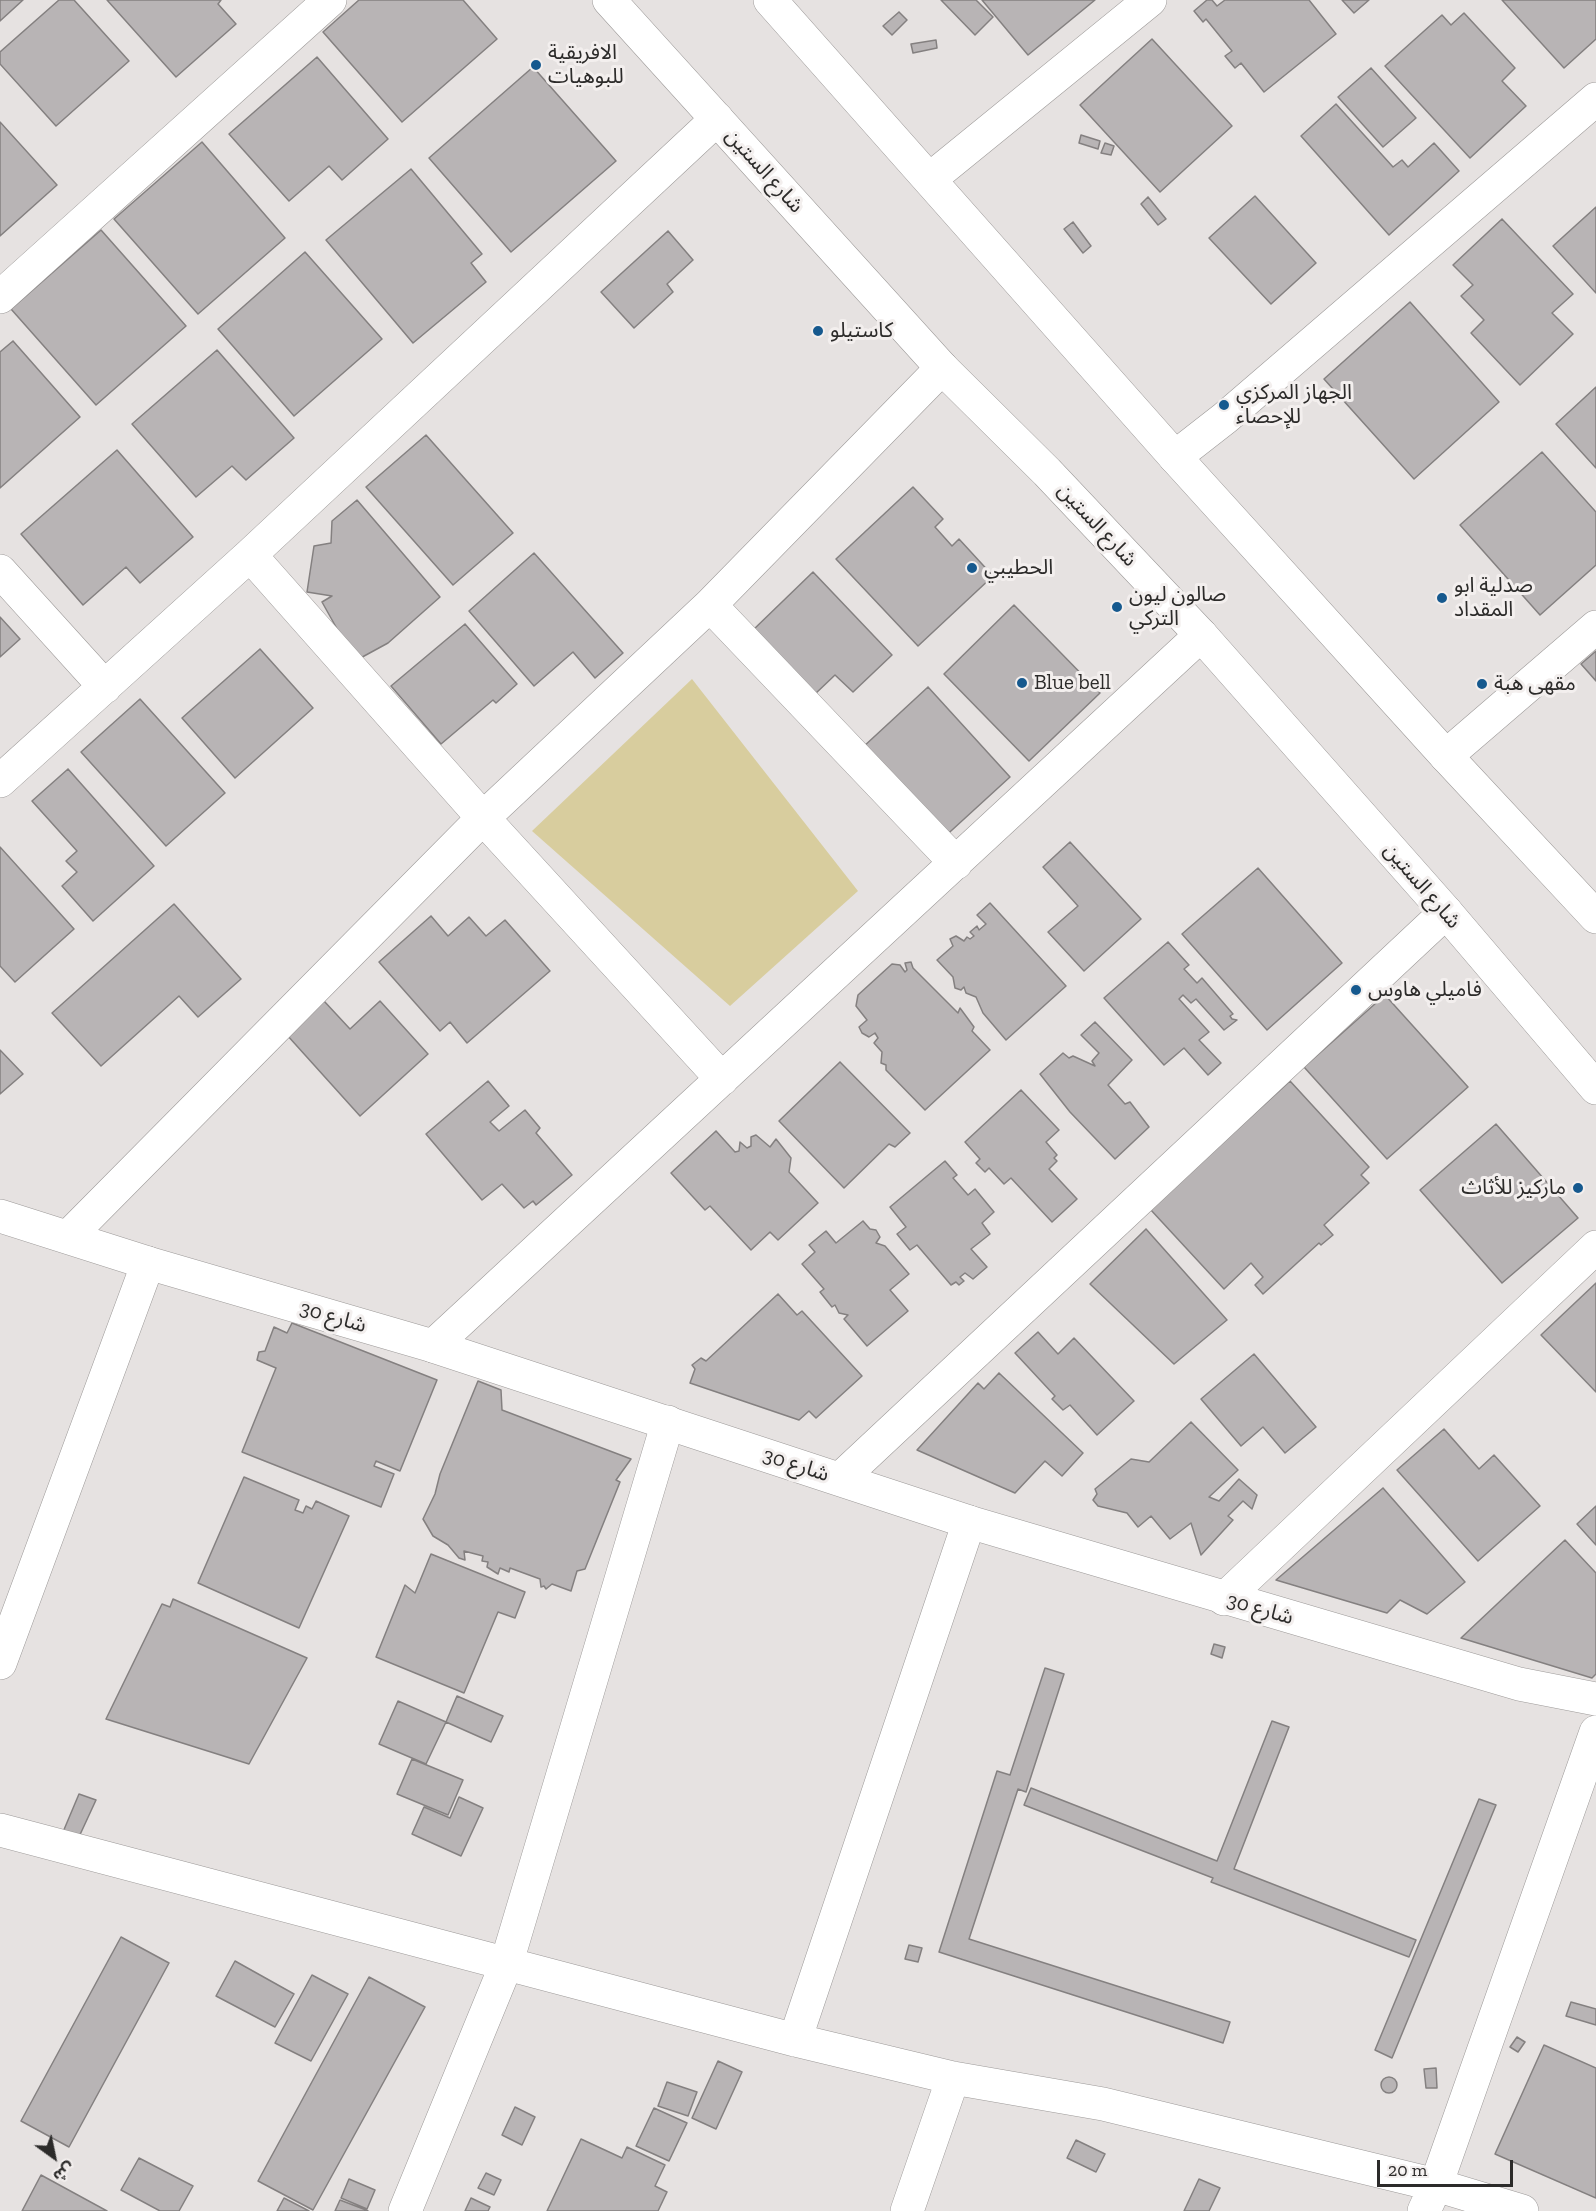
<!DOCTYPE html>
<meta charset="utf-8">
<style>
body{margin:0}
#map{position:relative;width:1596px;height:2211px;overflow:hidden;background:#e6e2e1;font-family:"Zilla Slab","Noto Sans Arabic",serif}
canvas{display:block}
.north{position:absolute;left:24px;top:2127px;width:60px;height:60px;-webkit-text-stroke:4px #f3efee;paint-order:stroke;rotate:147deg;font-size:16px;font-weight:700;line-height:24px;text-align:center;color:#2c2b2a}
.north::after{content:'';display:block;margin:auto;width:21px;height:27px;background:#2c2b2a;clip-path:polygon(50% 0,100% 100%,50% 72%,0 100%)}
.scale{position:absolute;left:1377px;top:2160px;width:136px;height:27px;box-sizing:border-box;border:3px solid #2c2b2a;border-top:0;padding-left:8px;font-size:18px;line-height:21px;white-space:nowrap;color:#2c2b2a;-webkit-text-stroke:4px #f3efee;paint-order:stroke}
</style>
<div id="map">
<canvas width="1596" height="2211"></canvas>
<div class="north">ش</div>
<div class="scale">20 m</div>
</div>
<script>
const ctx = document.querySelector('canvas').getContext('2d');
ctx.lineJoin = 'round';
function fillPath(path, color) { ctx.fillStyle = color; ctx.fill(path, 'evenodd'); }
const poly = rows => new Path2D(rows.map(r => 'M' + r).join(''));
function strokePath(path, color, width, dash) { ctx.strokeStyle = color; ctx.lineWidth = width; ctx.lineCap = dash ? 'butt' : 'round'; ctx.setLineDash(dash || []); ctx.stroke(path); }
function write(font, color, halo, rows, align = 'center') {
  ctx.font = font + ' "Zilla Slab","Noto Sans Arabic",serif'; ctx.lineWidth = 6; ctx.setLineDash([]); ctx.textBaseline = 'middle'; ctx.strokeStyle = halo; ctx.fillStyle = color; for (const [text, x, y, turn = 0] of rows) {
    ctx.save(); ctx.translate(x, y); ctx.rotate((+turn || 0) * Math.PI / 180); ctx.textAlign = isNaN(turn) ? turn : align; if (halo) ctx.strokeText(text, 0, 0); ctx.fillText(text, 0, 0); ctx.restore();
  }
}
const green = poly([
 [692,679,858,891,730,1006,532,831]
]);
const building = poly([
 [0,0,23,0,0,21,0,0],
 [59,0,74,0,129,61,56,126,0,64,0,52,59,0],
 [107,0,221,0,218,4,236,24,176,77,107,0],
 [359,0,463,0,497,39,402,122,323,32,359,0],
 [941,0,976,0,993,17,975,35,941,0],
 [982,0,1095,0,1028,55,982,0],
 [1207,0,1212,0,1217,6,1225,0,1309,0,1336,34,1264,92,1241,63,1235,68,1225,56,1232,51,1206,19,1203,22,1194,11,1207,0],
 [1342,0,1369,0,1354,13,1342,0],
 [1502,0,1596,0,1596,39,1564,68,1502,0],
 [899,12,907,20,892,35,883,26,899,12],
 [1464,13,1515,68,1502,81,1526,106,1470,158,1385,66,1442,15,1451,25,1464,13],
 [1152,39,1232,126,1160,192,1080,105,1152,39],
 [936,40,937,48,913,53,911,44,936,40],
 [317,57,388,139,342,180,329,166,289,201,229,134,317,57],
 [533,67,616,161,511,252,429,158,533,67],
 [1371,68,1416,118,1383,147,1338,97,1371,68],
 [1336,104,1393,167,1402,160,1408,167,1434,143,1459,171,1389,235,1301,136,1336,104],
 [0,122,57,185,0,236,0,122],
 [1081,135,1100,141,1098,149,1079,143,1081,135],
 [202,142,285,238,198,314,114,219,202,142],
 [1105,143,1114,146,1111,155,1101,153,1105,143],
 [411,169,482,254,471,263,486,282,413,343,326,240,411,169],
 [1255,196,1316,263,1271,304,1209,238,1255,196],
 [1148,197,1166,219,1158,225,1141,204,1148,197],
 [1596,207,1596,293,1553,246,1596,207],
 [1502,219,1573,294,1552,313,1573,334,1520,385,1471,333,1484,320,1461,296,1473,285,1453,265,1502,219],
 [1073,222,1091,246,1083,253,1064,229,1073,222],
 [101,230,186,326,96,405,11,309,101,230],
 [668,231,693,260,667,284,673,292,634,328,601,292,668,231],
 [305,252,382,339,294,416,218,329,305,252],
 [1410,302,1499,402,1414,479,1324,379,1410,302],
 [13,341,80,417,0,488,0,352,13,341],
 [217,350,294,438,246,480,232,466,196,497,132,424,217,350],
 [1596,387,1596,468,1556,424,1596,387],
 [426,435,513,533,453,585,366,487,426,435],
 [117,450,193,537,140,583,126,567,83,605,21,534,117,450],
 [1542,452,1596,512,1596,565,1540,615,1460,525,1542,452],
 [913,487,943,519,935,527,952,546,959,539,993,576,918,646,836,559,913,487],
 [357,500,440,597,388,643,355,661,322,602,332,596,307,592,314,546,331,543,332,521,357,500],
 [534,553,623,653,595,678,573,652,534,686,469,611,534,553],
 [813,572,892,655,853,692,835,675,814,695,752,631,813,572],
 [1014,605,1100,693,1029,761,944,674,1014,605],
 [0,617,20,639,0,657,0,617],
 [465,624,517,684,496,703,493,700,441,744,391,686,465,624],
 [260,649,313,708,235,778,182,718,260,649],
 [1596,651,1596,681,1581,664,1596,651],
 [928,687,1010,777,940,841,862,748,928,687],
 [140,699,225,793,166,846,81,752,140,699],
 [68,769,154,866,93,921,62,886,77,872,66,861,77,851,32,801,68,769],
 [1070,842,1141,919,1084,971,1048,932,1078,906,1043,867,1070,842],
 [0,847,74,929,15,982,0,966,0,847],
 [1258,868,1342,963,1267,1030,1182,934,1258,868],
 [990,903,1066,986,1006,1040,983,1013,976,997,966,993,964,987,961,990,955,988,953,977,937,960,953,946,950,939,956,936,964,941,967,937,970,939,974,936,970,932,977,926,979,930,986,924,977,915,990,903],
 [174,904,241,979,198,1017,179,996,101,1066,52,1013,174,904],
 [431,916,448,936,469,917,486,936,505,920,550,971,467,1043,450,1022,440,1031,379,962,431,916],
 [1168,942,1189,965,1184,969,1197,983,1202,978,1233,1014,1230,1016,1232,1019,1237,1020,1224,1030,1196,999,1191,1003,1183,995,1179,999,1209,1032,1199,1040,1221,1063,1208,1075,1184,1048,1164,1065,1104,998,1168,942],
 [911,962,913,968,958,1013,960,1008,974,1027,972,1031,990,1050,925,1110,886,1070,886,1065,881,1063,882,1052,874,1043,878,1038,875,1033,869,1037,862,1033,859,1027,867,1020,856,1006,858,995,892,964,900,965,905,972,907,970,905,963,911,962],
 [1385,995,1468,1087,1387,1159,1304,1067,1385,995],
 [324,1001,350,1029,380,1001,428,1054,360,1116,287,1035,324,1001],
 [1095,1022,1132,1060,1108,1085,1125,1104,1130,1102,1149,1127,1115,1159,1070,1112,1040,1074,1063,1053,1069,1058,1073,1056,1095,1066,1092,1061,1099,1053,1081,1035,1095,1022],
 [0,1050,23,1074,0,1094,0,1050],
 [840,1062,910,1133,895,1147,889,1144,844,1188,779,1121,840,1062],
 [488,1081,509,1106,490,1122,499,1131,525,1110,540,1128,536,1133,572,1175,536,1205,533,1201,524,1208,502,1184,482,1200,426,1134,488,1081],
 [1290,1081,1369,1167,1361,1175,1369,1183,1324,1225,1333,1235,1321,1245,1319,1243,1263,1294,1255,1285,1263,1277,1251,1263,1224,1289,1150,1209,1290,1081],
 [1021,1090,1059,1130,1046,1142,1057,1155,1054,1158,1057,1161,1049,1169,1077,1199,1052,1222,1011,1178,1004,1184,989,1168,985,1172,976,1163,980,1159,965,1142,1021,1090],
 [1496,1124,1578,1218,1502,1283,1420,1190,1496,1124],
 [716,1131,735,1152,739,1151,740,1142,747,1148,751,1146,751,1137,756,1135,770,1147,776,1139,791,1158,789,1172,818,1203,778,1240,770,1232,751,1250,710,1206,705,1210,671,1173,716,1131],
 [945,1161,957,1175,953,1178,968,1195,975,1189,994,1212,982,1223,990,1234,971,1249,987,1267,973,1279,965,1273,960,1277,964,1281,959,1285,956,1282,951,1285,917,1245,910,1250,897,1234,906,1227,890,1207,945,1161],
 [863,1221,870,1229,876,1230,880,1237,876,1243,885,1246,909,1274,890,1290,908,1311,867,1346,844,1319,848,1315,839,1313,835,1305,832,1307,820,1292,824,1289,802,1264,815,1252,809,1245,826,1231,836,1243,863,1221],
 [1146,1229,1227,1320,1174,1364,1090,1284,1146,1229],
 [1596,1283,1596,1392,1541,1335,1596,1283],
 [778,1294,797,1315,802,1311,862,1376,816,1418,809,1411,799,1420,690,1383,695,1369,692,1365,701,1358,706,1361,778,1294],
 [292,1323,437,1380,400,1471,376,1461,374,1466,394,1474,381,1507,242,1452,276,1368,257,1360,259,1352,265,1351,274,1327,287,1333,292,1323],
 [1038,1332,1058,1354,1074,1338,1134,1401,1097,1435,1070,1405,1063,1410,1052,1399,1055,1396,1015,1353,1038,1332],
 [1254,1354,1316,1427,1285,1453,1263,1427,1241,1446,1201,1399,1254,1354],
 [999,1373,1083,1453,1062,1476,1045,1461,1015,1493,917,1450,978,1383,984,1389,999,1373],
 [478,1381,501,1390,502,1410,631,1459,616,1480,620,1482,585,1569,577,1571,571,1591,552,1584,546,1589,544,1586,541,1587,540,1579,510,1568,509,1572,500,1568,498,1574,487,1567,488,1562,482,1561,483,1556,464,1551,465,1560,459,1558,448,1545,433,1536,423,1519,435,1494,440,1474,478,1381],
 [1191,1422,1238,1470,1209,1497,1219,1501,1239,1479,1257,1495,1252,1509,1243,1501,1228,1516,1233,1520,1201,1555,1191,1523,1170,1539,1151,1516,1138,1527,1127,1513,1098,1506,1093,1500,1097,1494,1095,1489,1131,1459,1149,1462,1191,1422],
 [1444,1429,1479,1469,1494,1455,1540,1506,1478,1561,1397,1470,1444,1429],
 [244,1477,299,1500,295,1510,303,1513,306,1506,312,1509,316,1501,349,1516,299,1628,198,1583,244,1477],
 [1383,1488,1465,1582,1427,1614,1400,1600,1387,1613,1276,1580,1383,1488],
 [1596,1506,1596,1545,1577,1524,1596,1506],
 [1565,1540,1596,1573,1596,1674,1592,1678,1461,1638,1565,1540],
 [431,1554,525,1592,515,1618,498,1612,464,1693,376,1657,405,1585,415,1593,431,1554],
 [173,1599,307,1658,249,1764,106,1719,162,1604,170,1607,173,1599],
 [1214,1644,1225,1647,1222,1658,1211,1654,1214,1644],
 [1045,1668,1064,1674,1026,1792,1018,1789,969,1939,1230,2022,1223,2043,939,1952,997,1771,1010,1775,1045,1668],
 [457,1696,503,1716,491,1742,446,1722,457,1696],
 [398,1701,446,1722,426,1764,379,1744,398,1701],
 [1272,1721,1289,1727,1234,1869,1416,1940,1409,1957,1211,1882,1213,1878,1024,1805,1031,1788,1217,1861,1272,1721],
 [412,1759,463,1780,448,1815,397,1794,412,1759],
 [79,1794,96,1800,78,1839,63,1832,79,1794],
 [459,1797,483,1808,461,1856,412,1834,424,1807,450,1818,459,1797],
 [1479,1799,1496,1805,1392,2058,1375,2050,1479,1799],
 [121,1937,169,1963,69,2147,21,2121,121,1937],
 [909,1945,922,1948,918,1962,905,1959,909,1945],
 [235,1961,294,1994,275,2027,216,1996,235,1961],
 [312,1975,348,1994,311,2061,275,2043,312,1975],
 [369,1977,425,2007,313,2210,258,2181,369,1977],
 [1571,2002,1596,2009,1596,2025,1566,2016,1571,2002],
 [1517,2037,1525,2042,1518,2052,1510,2047,1517,2037],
 [1544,2045,1596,2068,1596,2198,1495,2154,1544,2045],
 [718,2061,742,2072,716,2129,692,2118,718,2061],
 [1436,2068,1437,2088,1426,2088,1424,2069,1436,2068],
 '1381 2085a8 8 0 1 1 16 0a8 8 0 1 1-16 0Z',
 [667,2082,697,2092,688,2116,658,2106,667,2082],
 [515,2107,535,2117,522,2145,502,2135,515,2107],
 [654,2108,687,2123,669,2161,636,2146,654,2108],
 [581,2139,622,2158,627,2147,665,2165,655,2186,667,2192,658,2211,547,2211,581,2139],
 [1076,2140,1105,2154,1096,2172,1067,2158,1076,2140],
 [139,2158,193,2186,179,2211,160,2211,121,2190,139,2158],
 [486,2173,501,2180,494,2195,478,2188,486,2173],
 [41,2175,107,2211,22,2211,41,2175],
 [349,2179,375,2190,367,2209,341,2198,349,2179],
 [1199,2179,1220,2188,1209,2211,1184,2211,1199,2179],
 [284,2198,309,2211,277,2211,284,2198],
 [471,2198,490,2207,488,2211,465,2211,471,2198],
 [340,2200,366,2210,368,2211,335,2211,340,2200]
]);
const street = poly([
 [930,179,1150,0],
 [0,297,330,0],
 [1175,457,1225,418,1596,99],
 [250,555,483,818,722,1079],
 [0,571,105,687],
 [710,605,956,863],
 [1446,756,1596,627],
 [0,781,250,555,717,119],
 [68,1237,483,818,710,605,942,368],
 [433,1346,1201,635],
 [840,1479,1446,912],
 [1224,1599,1596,1247],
 [0,1663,148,1263],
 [0,1830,795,2040,953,2078,1103,2104,1436,2185,1522,2211],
 [795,2040,969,1522],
 [405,2211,506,1965,668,1422],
 [907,2211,953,2078],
 [1424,2211,1436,2185,1596,1732]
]);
const secondary = poly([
 [609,0,942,368,1047,472,1201,635,1446,912,1596,1088],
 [770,0,1175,457,1446,756,1596,917],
 [0,1216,148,1263,433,1346,969,1522,1519,1684,1596,1699]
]);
const markers = [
 [536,65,6,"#16598e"],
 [818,331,6,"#16598e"],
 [1224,405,6,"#16598e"],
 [972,568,6,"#16598e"],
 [1442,598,6,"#16598e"],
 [1117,607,6,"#16598e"],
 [1022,683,6,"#16598e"],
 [1482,684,6,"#16598e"],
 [1356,990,6,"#16598e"],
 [1578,1188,6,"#16598e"]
];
const poiNames = [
 ["الافريقية",548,53],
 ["للبوهيات",548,77],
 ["كاستيلو",830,331],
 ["الجهاز المركزي",1236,393],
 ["للإحصاء",1236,417],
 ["الحطيبي",984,568],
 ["صدلية ابو",1454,586],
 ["المقداد",1454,610],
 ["صالون ليون",1129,595],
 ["التركي",1129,619],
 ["Blue bell",1034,683],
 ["مقهى هبة",1494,684],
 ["فاميلي هاوس",1368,990],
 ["ماركيز للأثاث",1566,1188,"right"]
];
const streetNames = [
 ["شارع الستين",764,171,48],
 ["شارع الستين",1097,525,47],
 ["شارع الستين",1422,886,49],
 ["شارع 30",333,1317,16],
 ["شارع 30",796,1465,18],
 ["شارع 30",1260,1609,16]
];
fillPath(green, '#d8cd9e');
fillPath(building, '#b8b4b5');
strokePath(building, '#848080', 1.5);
strokePath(street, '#9d9a99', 34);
strokePath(secondary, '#9d9a99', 34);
strokePath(street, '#fff', 33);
strokePath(secondary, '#fff', 33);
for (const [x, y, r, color] of markers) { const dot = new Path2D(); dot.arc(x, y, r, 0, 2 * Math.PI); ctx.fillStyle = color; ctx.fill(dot); strokePath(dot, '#f3efee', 2); }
write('21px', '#2c2b2a', '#f3efee', poiNames, 'left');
write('21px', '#2c2b2a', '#f3efee', streetNames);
</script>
